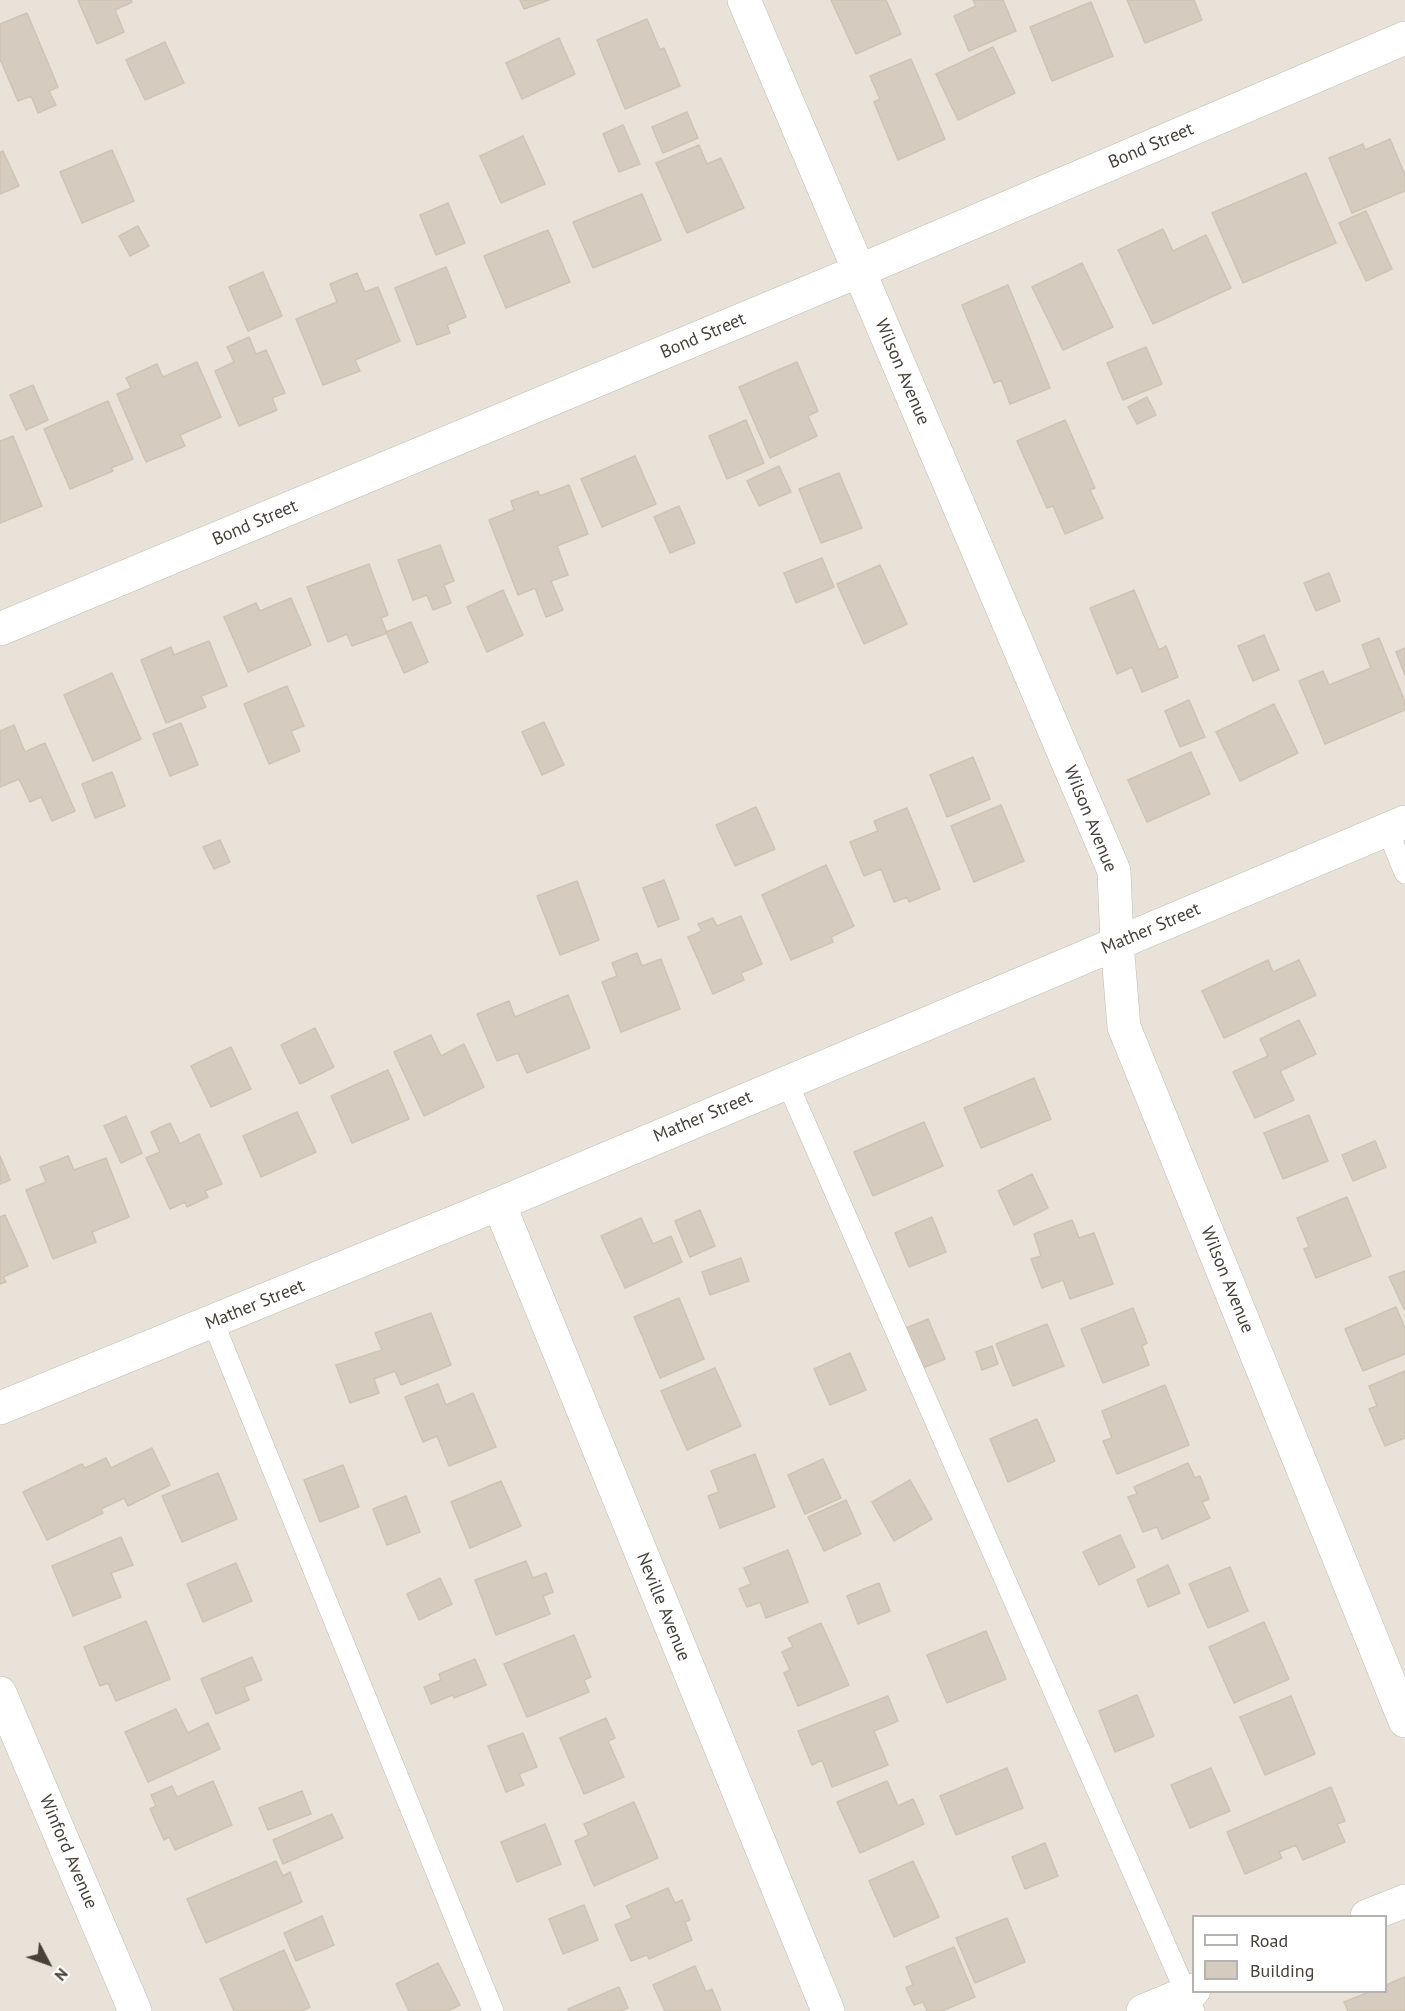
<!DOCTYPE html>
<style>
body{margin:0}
#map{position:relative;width:1405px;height:2011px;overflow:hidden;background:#f4f0e9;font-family:"PT Sans",sans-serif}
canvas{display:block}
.legend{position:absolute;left:1192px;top:1915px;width:195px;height:78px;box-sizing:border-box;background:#fff;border:2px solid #b6b3af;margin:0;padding:8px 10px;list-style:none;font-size:18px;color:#484138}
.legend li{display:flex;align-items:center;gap:12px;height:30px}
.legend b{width:30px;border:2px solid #b6b3af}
.north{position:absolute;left:18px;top:1933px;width:60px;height:60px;-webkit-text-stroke:4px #fff;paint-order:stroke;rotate:131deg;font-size:16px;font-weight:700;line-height:24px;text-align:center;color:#484138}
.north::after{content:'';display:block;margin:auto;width:21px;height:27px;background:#484138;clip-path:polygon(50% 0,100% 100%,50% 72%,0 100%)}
</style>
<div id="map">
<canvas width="1405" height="2011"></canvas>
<ul class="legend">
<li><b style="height:8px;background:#fff"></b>Road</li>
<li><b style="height:16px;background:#d5ccbf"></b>Building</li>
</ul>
<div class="north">N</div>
</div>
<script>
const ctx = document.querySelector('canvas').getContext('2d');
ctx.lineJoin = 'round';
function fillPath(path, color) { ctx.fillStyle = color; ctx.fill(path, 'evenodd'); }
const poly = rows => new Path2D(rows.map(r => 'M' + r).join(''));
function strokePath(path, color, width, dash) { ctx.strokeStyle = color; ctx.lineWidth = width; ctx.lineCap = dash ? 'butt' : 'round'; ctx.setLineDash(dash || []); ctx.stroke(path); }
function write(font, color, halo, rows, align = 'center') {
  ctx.font = font + ' "PT Sans",sans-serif'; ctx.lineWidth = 5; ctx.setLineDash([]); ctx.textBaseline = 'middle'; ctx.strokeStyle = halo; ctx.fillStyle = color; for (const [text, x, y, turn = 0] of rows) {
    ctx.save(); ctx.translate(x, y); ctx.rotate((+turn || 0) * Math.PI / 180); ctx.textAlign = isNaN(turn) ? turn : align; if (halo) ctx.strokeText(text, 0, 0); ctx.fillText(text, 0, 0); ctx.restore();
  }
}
const residential = poly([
 [0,0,1405,0,1405,2011,0,2011],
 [1194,1916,1386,1916,1386,1992,1194,1992]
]);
const building = poly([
 [78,0,131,0,132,2,115,10,124,32,97,44,78,0],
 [520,0,549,0,524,9,520,0],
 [831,0,886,0,901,34,856,54,831,0],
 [973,0,1003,0,1016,31,969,51,954,16,976,6,973,0],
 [1127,0,1194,0,1202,20,1145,43,1127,0],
 [1091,2,1113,56,1052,81,1030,27,1091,2],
 [27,13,58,87,49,91,56,105,38,113,31,96,18,101,0,59,0,24,27,13],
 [647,19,660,50,664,48,680,86,625,109,597,40,647,19],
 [559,38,575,74,522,99,506,63,559,38],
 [165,42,184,83,145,100,126,60,165,42],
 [993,47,1015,93,958,120,936,74,993,47],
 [911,59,945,139,898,160,874,102,880,99,870,76,911,59],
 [687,112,698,138,663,153,652,127,687,112],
 [623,125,640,164,619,172,603,134,623,125],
 [523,136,545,184,501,203,480,156,523,136],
 [1390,139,1405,175,1405,191,1352,213,1329,158,1363,144,1365,150,1390,139],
 [699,145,707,164,721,158,744,208,687,233,656,163,699,145],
 [112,150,134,201,82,223,60,172,112,150],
 [3,151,19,186,0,194,0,152,3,151],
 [1306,173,1336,243,1243,283,1212,213,1306,173],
 [642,194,661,240,593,268,573,222,642,194],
 [448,203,465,243,436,255,420,215,448,203],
 [1366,211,1392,269,1366,281,1339,223,1366,211],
 [138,226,149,246,130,256,119,236,138,226],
 [1163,229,1173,251,1206,235,1231,288,1153,324,1118,250,1163,229],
 [548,230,570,282,506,308,484,256,548,230],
 [1082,263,1113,327,1063,350,1032,287,1082,263],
 [446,267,466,317,447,325,450,333,417,345,395,288,446,267],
 [263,272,282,316,248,331,229,287,263,272],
 [357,273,365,292,378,287,400,341,355,360,360,371,323,385,296,319,337,302,330,284,357,273],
 [1008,285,1050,388,1010,404,1001,380,994,383,962,305,1008,285],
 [249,337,256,354,266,350,285,393,272,398,277,410,239,426,215,371,234,362,227,347,249,337],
 [1146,347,1162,384,1123,400,1107,363,1146,347],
 [197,362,221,417,180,435,185,446,146,462,117,394,131,388,126,378,157,364,163,377,197,362],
 [797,362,818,411,808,416,817,436,770,458,739,387,797,362],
 [33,385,48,420,26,430,10,395,33,385],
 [1147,397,1156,415,1137,424,1128,407,1147,397],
 [108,401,133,459,111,468,113,471,70,489,44,429,108,401],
 [746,420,764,463,727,479,709,436,746,420],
 [1065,420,1095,488,1090,490,1103,518,1065,534,1053,506,1047,508,1017,441,1065,420],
 [13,436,42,506,0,523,0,441,13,436],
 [635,456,656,504,602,527,581,479,635,456],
 [779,466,791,492,759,506,747,481,779,466],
 [839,473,862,528,821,543,799,489,839,473],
 [569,485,588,534,557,546,568,575,551,581,563,610,546,617,535,588,518,595,489,520,514,510,511,501,538,491,540,496,569,485],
 [679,506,695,543,670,553,654,517,679,506],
 [440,545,454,581,444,585,451,603,433,610,427,595,413,600,398,560,440,545],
 [822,558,834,587,796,603,784,573,822,558],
 [369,564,388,615,381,618,387,633,352,646,347,634,328,642,307,587,369,564],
 [880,565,907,624,864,644,837,584,880,565],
 [1329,573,1340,601,1316,611,1304,583,1329,573],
 [503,590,523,635,487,652,467,607,503,590],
 [1134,590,1159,650,1166,646,1178,677,1142,692,1132,667,1117,674,1090,608,1134,590],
 [291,598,311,645,248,672,224,617,256,603,260,611,291,598],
 [411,622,428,662,404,673,386,632,411,622],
 [1264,635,1279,670,1253,681,1238,646,1264,635],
 [1379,638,1405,702,1405,710,1325,744,1299,681,1323,671,1329,685,1371,668,1362,645,1379,638],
 [209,641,227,686,201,696,206,707,166,723,141,660,171,647,174,655,209,641],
 [1405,648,1405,675,1396,652,1405,648],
 [112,673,141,739,93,761,64,695,112,673],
 [287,686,304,726,291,731,300,751,269,764,244,704,287,686],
 [1189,700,1205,737,1180,747,1165,711,1189,700],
 [1274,704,1298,753,1240,781,1216,732,1274,704],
 [544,722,564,765,542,775,522,732,544,722],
 [181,723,198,765,170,776,153,734,181,723],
 [14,725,25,752,45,743,75,811,52,821,41,797,30,802,19,779,0,787,0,731,14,725],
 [1191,752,1210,794,1147,822,1128,780,1191,752],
 [973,757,990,799,947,817,930,775,973,757],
 [112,772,125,806,95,818,82,784,112,772],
 [1001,805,1024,861,974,882,951,826,1001,805],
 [756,807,775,849,735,866,716,825,756,807],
 [907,808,940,889,909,902,907,897,894,902,881,869,864,876,850,842,878,831,874,821,907,808],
 [220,840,230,862,214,869,203,847,220,840],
 [826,865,854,926,831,937,833,942,791,960,762,895,826,865],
 [664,880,679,919,658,927,643,888,664,880],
 [577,881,599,940,560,955,537,896,577,881],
 [741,916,762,964,741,973,744,980,713,994,688,937,702,931,698,924,713,918,717,926,741,916],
 [637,953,642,966,661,959,680,1009,621,1032,602,982,617,976,612,963,637,953],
 [1268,960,1273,972,1299,960,1316,995,1224,1038,1202,991,1268,960],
 [568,995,590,1048,527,1073,518,1053,497,1061,477,1014,509,1001,515,1017,568,995],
 [1299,1020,1316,1054,1280,1071,1294,1100,1255,1118,1233,1072,1268,1056,1260,1039,1299,1020],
 [315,1028,334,1067,300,1084,281,1045,315,1028],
 [431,1035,441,1056,464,1044,484,1087,424,1116,394,1052,431,1035],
 [231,1047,251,1089,211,1107,191,1066,231,1047],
 [388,1070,409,1119,352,1143,331,1096,388,1070],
 [1034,1078,1051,1119,981,1148,964,1108,1034,1078],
 [297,1112,316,1152,261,1177,243,1136,297,1112],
 [1309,1115,1328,1161,1283,1179,1264,1133,1309,1115],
 [126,1116,142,1153,121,1163,104,1126,126,1116],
 [924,1122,943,1166,873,1196,854,1152,924,1122],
 [170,1123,180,1144,199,1134,222,1184,205,1191,208,1197,187,1207,185,1202,170,1209,146,1158,160,1152,151,1132,170,1123],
 [1375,1141,1386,1167,1353,1181,1342,1155,1375,1141],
 [0,1156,10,1180,0,1184,0,1156],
 [68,1156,74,1170,106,1158,129,1217,92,1232,96,1242,53,1259,26,1190,46,1182,40,1167,68,1156],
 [1032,1174,1048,1208,1014,1225,998,1191,1032,1174],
 [1347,1197,1371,1256,1316,1278,1304,1249,1309,1247,1297,1218,1347,1197],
 [700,1210,715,1246,690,1257,675,1221,700,1210],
 [5,1215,28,1266,3,1277,6,1282,0,1284,0,1217,5,1215],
 [932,1217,946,1252,909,1267,895,1233,932,1217],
 [641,1218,653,1244,671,1236,682,1262,625,1288,601,1236,641,1218],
 [1072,1220,1079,1238,1094,1233,1113,1284,1070,1299,1063,1280,1042,1288,1031,1259,1041,1256,1034,1234,1072,1220],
 [741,1258,749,1281,710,1295,702,1272,741,1258],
 [1405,1271,1405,1309,1404,1309,1389,1277,1405,1271],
 [679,1298,704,1359,660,1378,634,1317,679,1298],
 [1396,1307,1405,1328,1405,1354,1363,1371,1345,1329,1396,1307],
 [1133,1308,1147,1343,1142,1346,1149,1365,1103,1383,1081,1329,1133,1308],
 [431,1313,451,1365,401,1385,395,1371,374,1379,379,1393,350,1403,336,1365,382,1350,375,1333,431,1313],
 [928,1319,945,1359,918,1370,901,1330,928,1319],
 [1047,1324,1064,1366,1013,1386,996,1344,1047,1324],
 [992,1346,998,1364,982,1370,976,1352,992,1346],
 [850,1353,866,1390,830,1405,814,1369,850,1353],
 [715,1368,741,1426,687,1450,661,1391,715,1368],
 [1405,1371,1405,1438,1385,1446,1369,1409,1377,1406,1369,1386,1405,1371],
 [438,1384,446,1405,473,1393,496,1447,449,1466,437,1436,423,1442,405,1397,438,1384],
 [1165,1385,1189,1445,1117,1474,1103,1441,1112,1438,1102,1411,1165,1385],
 [1037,1419,1055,1461,1008,1482,990,1439,1037,1419],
 [152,1448,170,1485,128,1506,124,1498,101,1509,103,1513,47,1540,23,1492,82,1464,85,1468,106,1458,111,1468,152,1448],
 [755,1454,775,1507,720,1528,708,1496,719,1492,711,1471,755,1454],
 [823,1459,841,1498,805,1514,788,1475,823,1459],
 [1188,1463,1195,1478,1200,1476,1209,1499,1202,1502,1210,1518,1162,1539,1157,1527,1143,1532,1128,1497,1137,1494,1134,1487,1188,1463],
 [343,1465,359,1507,320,1522,304,1480,343,1465],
 [218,1473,237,1519,182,1542,162,1496,218,1473],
 [910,1480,932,1519,894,1541,872,1502,910,1480],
 [501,1481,521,1526,470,1548,451,1502,501,1481],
 [406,1496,420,1532,387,1545,373,1509,406,1496],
 [846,1500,861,1534,824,1551,808,1517,846,1500],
 [1120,1535,1135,1567,1099,1585,1083,1552,1120,1535],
 [121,1537,133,1565,111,1573,121,1597,73,1616,52,1566,121,1537],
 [788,1550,808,1602,766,1618,760,1602,747,1607,739,1589,751,1584,744,1568,788,1550],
 [526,1561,533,1578,546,1573,553,1592,543,1596,550,1614,496,1635,475,1580,526,1561],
 [236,1563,252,1601,203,1622,187,1584,236,1563],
 [1168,1565,1180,1593,1148,1607,1137,1580,1168,1565],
 [1230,1567,1248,1611,1208,1628,1189,1584,1230,1567],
 [440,1578,452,1604,419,1620,407,1594,440,1578],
 [879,1583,890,1611,858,1624,847,1596,879,1583],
 [146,1621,170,1679,116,1701,108,1683,100,1686,84,1647,146,1621],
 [1264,1622,1289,1679,1234,1703,1209,1647,1264,1622],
 [821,1623,849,1685,798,1706,784,1673,790,1670,782,1652,793,1647,788,1638,821,1623],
 [986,1631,1006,1679,947,1703,927,1655,986,1631],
 [574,1635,591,1677,584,1680,589,1692,527,1717,504,1664,574,1635],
 [252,1657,262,1680,244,1687,249,1700,216,1714,201,1679,252,1657],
 [475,1659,486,1685,454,1698,453,1695,431,1704,424,1687,441,1680,439,1674,475,1659],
 [1137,1695,1154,1736,1115,1752,1099,1711,1137,1695],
 [888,1696,898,1721,874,1731,888,1765,832,1787,822,1760,812,1765,798,1731,888,1696],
 [1291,1696,1315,1754,1265,1775,1240,1717,1291,1696],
 [176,1709,188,1733,208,1723,220,1749,148,1782,125,1732,176,1709],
 [606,1718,615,1738,608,1741,624,1777,584,1794,560,1738,606,1718],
 [523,1733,537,1767,519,1774,524,1785,506,1792,488,1746,523,1733],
 [1007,1768,1023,1808,956,1835,940,1796,1007,1768],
 [1211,1768,1230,1811,1190,1828,1171,1785,1211,1768],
 [213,1781,232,1825,175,1850,169,1837,164,1840,150,1809,156,1806,151,1795,172,1786,177,1797,213,1781],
 [887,1781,898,1806,913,1799,924,1824,860,1853,837,1802,887,1781],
 [1331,1787,1345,1821,1337,1824,1345,1842,1303,1860,1296,1845,1279,1852,1282,1858,1245,1874,1227,1832,1331,1787],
 [302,1791,311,1814,268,1830,259,1808,302,1791],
 [634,1802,658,1858,594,1886,575,1841,589,1835,584,1824,634,1802],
 [332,1814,343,1838,283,1864,273,1840,332,1814],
 [545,1824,561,1864,517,1882,501,1842,545,1824],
 [1045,1843,1058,1876,1025,1889,1012,1857,1045,1843],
 [276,1861,283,1876,290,1872,302,1902,206,1943,187,1899,276,1861],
 [913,1861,939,1917,894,1937,869,1881,913,1861],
 [668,1888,675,1903,682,1900,690,1920,685,1922,692,1940,649,1959,647,1955,631,1961,615,1925,632,1918,626,1906,668,1888],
 [584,1905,598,1940,563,1954,549,1919,584,1905],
 [322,1916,334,1945,296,1961,284,1933,322,1916],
 [1007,1918,1025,1962,975,1983,956,1938,1007,1918],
 [954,1947,975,1997,942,2011,927,2011,923,2002,914,2005,906,1988,913,1985,906,1967,954,1947],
 [284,1950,310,2007,302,2011,234,2011,220,1979,284,1950],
 [438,1963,460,2005,448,2011,409,2011,396,1984,438,1963],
 [695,1966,706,1992,712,1989,721,2011,665,2011,653,1985,695,1966],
 [1405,1977,1405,2011,1348,2011,1344,2002,1369,1992,1386,1992,1386,1985,1405,1977],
 [619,1987,628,2008,620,2011,569,2011,568,2009,619,1987]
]);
const lane = poly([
 [1387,829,1405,873],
 [787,1082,1194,2011],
 [213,1322,493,2011]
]);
const street = poly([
 [744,0,1114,871,1117,943,1124,1027,1405,1721],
 [0,629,859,271,1405,38],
 [499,1204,828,2011],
 [0,1408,499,1204,1405,822],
 [0,1693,135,2011],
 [1367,1916,1405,1901],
 [1143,2011,1194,1990]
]);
const streetNames = [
 ["Bond Street",1151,146,-23],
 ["Bond Street",703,336,-23],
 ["Wilson Avenue",902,372,67],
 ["Bond Street",255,523,-23],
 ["Wilson Avenue",1090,819,68],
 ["Mather Street",1151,929,-23],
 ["Mather Street",703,1117,-23],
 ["Wilson Avenue",1227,1280,68],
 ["Mather Street",255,1305,-22],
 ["Neville Avenue",663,1607,68],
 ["Winford Avenue",68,1852,67]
];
fillPath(residential, '#e8e2d8');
fillPath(building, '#d5ccbf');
strokePath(building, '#d0c3b3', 1.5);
strokePath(lane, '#c2bbaf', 22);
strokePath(street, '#c2bbaf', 34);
strokePath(lane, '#fff', 21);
strokePath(street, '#fff', 33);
write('18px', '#484138', '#fff', streetNames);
</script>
